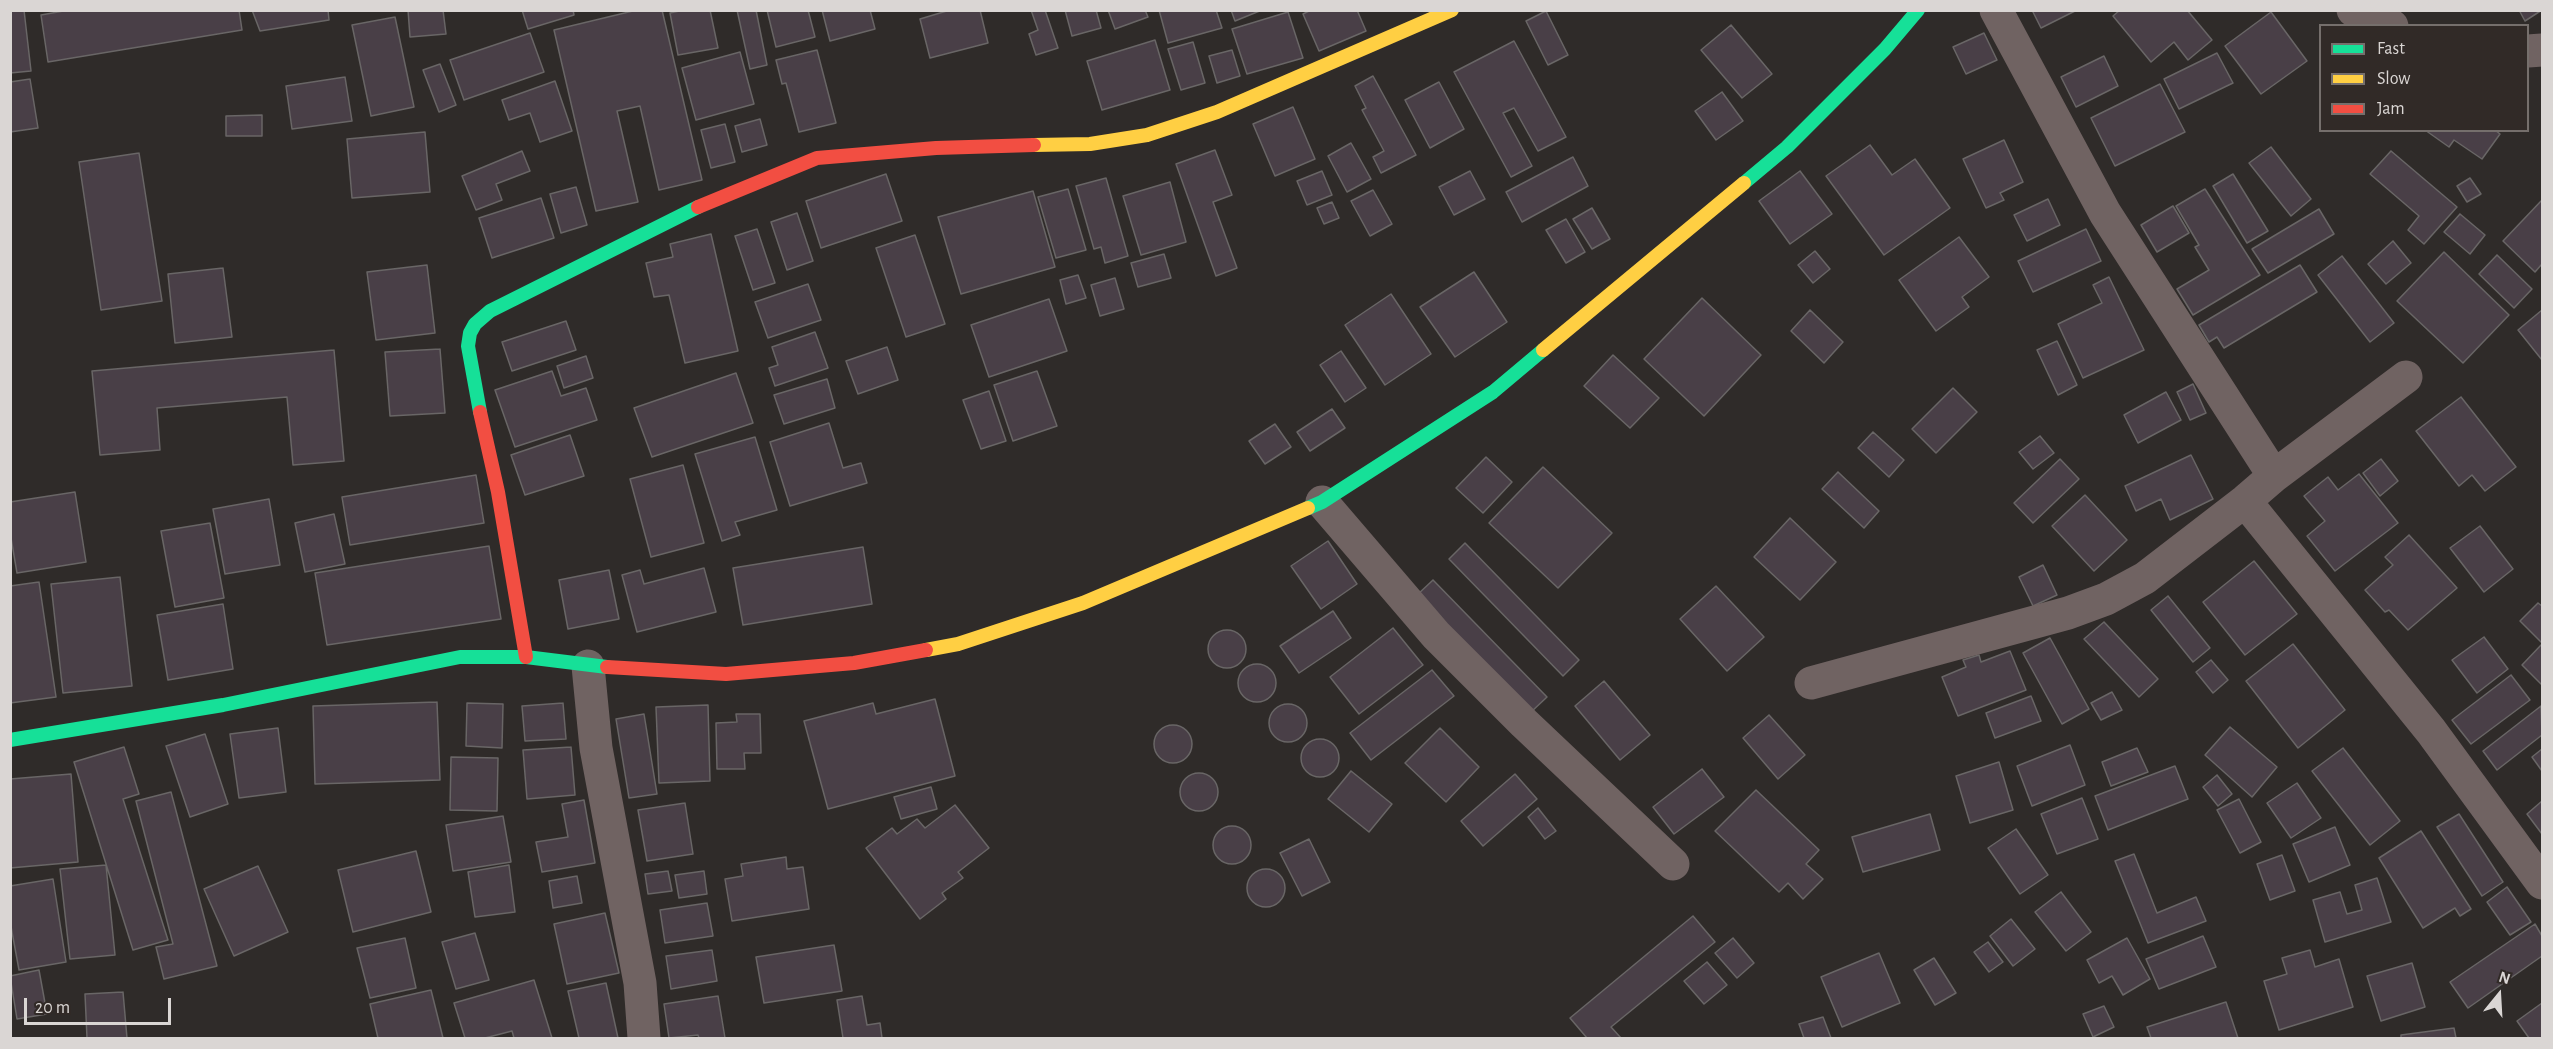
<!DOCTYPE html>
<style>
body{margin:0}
#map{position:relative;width:2553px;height:1049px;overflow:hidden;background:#2f2b29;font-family:"Alegreya Sans",sans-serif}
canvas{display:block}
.frame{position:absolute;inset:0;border:12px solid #dad6d4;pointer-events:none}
.legend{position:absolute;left:2319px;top:24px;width:210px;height:108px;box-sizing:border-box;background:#312a27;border:2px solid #756f6c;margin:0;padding:8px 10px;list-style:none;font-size:18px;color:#dad6d4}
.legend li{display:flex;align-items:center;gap:12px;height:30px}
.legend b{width:30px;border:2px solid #756f6c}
.north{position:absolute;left:2469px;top:965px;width:60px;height:60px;-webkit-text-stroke:4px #312a27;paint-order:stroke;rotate:18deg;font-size:16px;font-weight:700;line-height:24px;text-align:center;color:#dad6d4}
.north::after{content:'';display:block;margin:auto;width:21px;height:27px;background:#dad6d4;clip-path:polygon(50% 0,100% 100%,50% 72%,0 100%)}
.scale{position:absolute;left:24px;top:998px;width:147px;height:27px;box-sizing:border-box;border:3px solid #dad6d4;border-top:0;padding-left:8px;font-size:18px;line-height:21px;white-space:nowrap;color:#dad6d4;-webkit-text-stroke:4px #312a27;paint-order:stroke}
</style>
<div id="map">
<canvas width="2553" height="1049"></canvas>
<div class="frame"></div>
<ul class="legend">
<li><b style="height:8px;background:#16e098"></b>Fast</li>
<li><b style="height:8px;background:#ffcf43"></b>Slow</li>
<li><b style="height:8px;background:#f24e42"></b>Jam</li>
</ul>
<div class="north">N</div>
<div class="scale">20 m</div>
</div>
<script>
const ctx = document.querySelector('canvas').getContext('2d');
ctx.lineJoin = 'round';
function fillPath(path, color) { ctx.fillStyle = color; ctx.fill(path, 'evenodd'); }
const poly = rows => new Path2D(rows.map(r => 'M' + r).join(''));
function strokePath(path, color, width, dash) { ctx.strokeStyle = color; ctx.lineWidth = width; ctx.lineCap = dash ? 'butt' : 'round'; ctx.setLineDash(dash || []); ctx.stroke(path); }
const building = poly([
 [10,10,24,10,31,71,10,73,10,10],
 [69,10,239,10,242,30,48,62,41,15,69,10],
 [252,10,328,10,329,20,260,31,252,10],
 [408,10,443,10,446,34,410,37,408,10],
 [522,10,573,10,574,15,528,29,522,10],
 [637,10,662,10,702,180,659,190,640,106,617,111,638,202,596,211,554,30,637,10],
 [684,10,710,10,718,48,678,55,670,13,684,10],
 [737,10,756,10,767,65,750,69,737,10],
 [767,10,808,10,815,37,776,47,767,10],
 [822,10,870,10,875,29,830,41,822,10],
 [950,10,980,10,988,43,930,58,920,19,950,10],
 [1031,10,1045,10,1058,48,1036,55,1029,34,1038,30,1031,10],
 [1065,10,1096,10,1101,28,1072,36,1065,10],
 [1108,10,1145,10,1148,17,1115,29,1108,10],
 [1159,10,1216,10,1222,28,1168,43,1159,10],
 [1231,10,1262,10,1235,21,1231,10],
 [1311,10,1357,10,1366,31,1319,51,1303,14,1311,10],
 [2032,10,2077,10,2041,28,2032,10],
 [2120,10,2187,10,2212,40,2188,60,2174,42,2151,62,2113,16,2120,10],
 [2519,10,2542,10,2525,21,2519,10],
 [1546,11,1568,55,1548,65,1526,21,1546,11],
 [1288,12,1303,58,1247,74,1232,29,1288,12],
 [2271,12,2307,61,2261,94,2225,46,2271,12],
 [395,17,414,107,371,116,352,25,395,17],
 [1731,25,1772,74,1742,98,1701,50,1731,25],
 [530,33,544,72,464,100,450,60,530,33],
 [1984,33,1997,60,1966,74,1953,47,1984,33],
 [1155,40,1170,90,1102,110,1087,61,1155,40],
 [1514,41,1566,137,1538,151,1514,108,1503,113,1532,166,1511,177,1454,72,1514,41],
 [1193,42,1205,83,1181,90,1168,49,1193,42],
 [817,50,836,123,799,132,786,83,782,84,776,60,817,50],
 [1232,50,1240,76,1217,83,1209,56,1232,50],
 [740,52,754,104,696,120,682,68,740,52],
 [2217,53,2233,83,2179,109,2164,79,2217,53],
 [2104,56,2118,86,2076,107,2061,77,2104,56],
 [440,64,456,105,439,112,423,70,440,64],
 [1373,76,1416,155,1381,173,1373,157,1384,151,1362,110,1366,108,1355,86,1373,76],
 [345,77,352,121,292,129,286,86,345,77],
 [30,79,38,128,10,132,10,82,30,79],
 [555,81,572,131,540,142,530,113,509,120,502,100,555,81],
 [1439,82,1464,129,1430,148,1405,100,1439,82],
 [2160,84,2185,132,2115,166,2091,118,2160,84],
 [1722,92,1743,121,1716,140,1695,111,1722,92],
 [1293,107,1315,159,1275,176,1253,124,1293,107],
 [262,115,262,136,226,136,226,116,262,115],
 [760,119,767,145,742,152,735,126,760,119],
 [725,124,735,162,711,168,701,130,725,124],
 [2425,130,2495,130,2500,134,2482,159,2454,140,2449,147,2425,130],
 [425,132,430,192,352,198,347,139,425,132],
 [2004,140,2023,182,2000,193,2004,200,1986,208,1963,159,2004,140],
 [1351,143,1371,179,1347,192,1328,156,1351,143],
 [1870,145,1892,175,1915,159,1950,208,1884,255,1826,176,1870,145],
 [2271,147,2311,199,2291,216,2249,163,2271,147],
 [1215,150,1232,195,1213,202,1237,268,1216,276,1176,164,1215,150],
 [522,151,530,171,496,184,502,200,476,210,462,176,522,151],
 [2391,151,2457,207,2424,244,2408,230,2419,216,2370,174,2391,151],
 [139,153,162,301,101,310,79,162,139,153],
 [1573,157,1588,186,1522,222,1506,192,1573,157],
 [1322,171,1332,195,1307,205,1297,181,1322,171],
 [1470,171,1485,199,1454,215,1439,187,1470,171],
 [1800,171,1832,214,1790,244,1759,201,1800,171],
 [886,174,902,221,821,248,806,201,886,174],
 [2233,174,2268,231,2247,243,2213,186,2233,174],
 [1106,178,1128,256,1105,263,1101,247,1094,249,1076,186,1106,178],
 [2470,178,2481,194,2467,202,2457,186,2470,178],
 [1170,182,1186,242,1141,255,1123,196,1170,182],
 [576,187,587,225,561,233,550,194,576,187],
 [1068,189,1086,250,1056,258,1038,197,1068,189],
 [2205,189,2260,275,2193,315,2177,289,2209,270,2195,247,2199,245,2176,206,2205,189],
 [1373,190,1392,224,1370,236,1351,201,1373,190],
 [1033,191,1055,267,961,294,938,217,1033,191],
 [541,198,554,238,492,258,479,218,541,198],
 [2048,199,2060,225,2027,241,2014,215,2048,199],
 [2542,200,2542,264,2535,272,2503,241,2542,200],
 [1332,202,1339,218,1324,224,1317,208,1332,202],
 [2173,206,2189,233,2157,252,2141,225,2173,206],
 [1592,208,1610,239,1592,249,1573,219,1592,208],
 [2319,209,2334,234,2268,273,2252,249,2319,209],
 [797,213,813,261,787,270,771,222,797,213],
 [2460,214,2485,235,2470,254,2444,232,2460,214],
 [1566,219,1585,252,1566,263,1546,230,1566,219],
 [757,229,775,283,753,290,735,236,757,229],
 [2086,229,2101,261,2033,292,2018,261,2086,229],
 [711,234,738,351,685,363,669,295,654,297,646,263,673,257,670,244,711,234],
 [915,235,945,324,906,337,876,248,915,235],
 [1959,237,1989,277,1962,297,1969,307,1936,331,1899,280,1959,237],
 [2393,241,2411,263,2386,284,2368,264,2393,241],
 [1815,251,1830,269,1813,283,1798,265,1815,251],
 [2444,252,2509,315,2463,363,2397,301,2444,252],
 [1164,254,1171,278,1138,287,1131,263,1164,254],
 [2497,255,2532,289,2514,308,2479,274,2497,255],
 [2342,256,2394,323,2370,342,2318,275,2342,256],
 [427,265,435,333,376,340,367,272,427,265],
 [2300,265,2317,292,2224,348,2217,337,2209,342,2199,325,2300,265],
 [223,268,232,337,175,343,168,274,223,268],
 [1474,272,1507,322,1455,357,1420,307,1474,272],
 [1078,275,1086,298,1066,304,1060,280,1078,275],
 [2109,277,2144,350,2083,378,2058,324,2102,303,2093,285,2109,277],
 [1115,278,1124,309,1100,316,1091,285,1115,278],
 [808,284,821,320,768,338,755,302,808,284],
 [1391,294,1431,354,1385,385,1345,325,1391,294],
 [1702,298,1761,355,1704,416,1644,359,1702,298],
 [1049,299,1067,351,989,377,971,325,1049,299],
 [1810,310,1843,342,1824,363,1791,331,1810,310],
 [2542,310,2542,360,2518,330,2542,310],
 [566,321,576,350,512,371,502,342,566,321],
 [815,332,828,368,775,386,769,368,778,365,772,347,815,332],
 [2057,341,2077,385,2058,395,2037,350,2057,341],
 [887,347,898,380,858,394,846,361,887,347],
 [440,349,445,413,390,416,385,352,440,349],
 [334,350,344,461,293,465,287,397,157,408,160,450,100,455,92,371,334,350],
 [1341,351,1366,388,1345,402,1320,365,1341,351],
 [1613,355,1659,398,1630,428,1584,386,1613,355],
 [586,356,593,378,564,388,557,366,586,356],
 [552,371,561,396,586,388,597,420,515,447,495,390,552,371],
 [1037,371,1057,426,1013,441,994,385,1037,371],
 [736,373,753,423,652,457,634,408,736,373],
 [827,379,835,408,784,424,774,395,827,379],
 [2193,384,2206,413,2190,420,2177,392,2193,384],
 [1953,388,1977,412,1936,453,1912,429,1953,388],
 [989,391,1006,441,981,449,963,400,989,391],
 [2166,392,2181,420,2138,443,2124,415,2166,392],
 [2461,397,2516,467,2485,491,2472,475,2459,486,2416,431,2461,397],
 [1332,409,1345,428,1310,451,1297,432,1332,409],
 [829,423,843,468,861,463,867,483,790,506,770,442,829,423],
 [1275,424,1291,447,1265,464,1249,441,1275,424],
 [1873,432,1904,460,1889,477,1858,448,1873,432],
 [570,435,584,476,525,495,511,455,570,435],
 [2040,436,2054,453,2033,469,2019,452,2040,436],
 [755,437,777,510,735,522,740,535,722,541,695,454,755,437],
 [2191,455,2213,499,2170,520,2161,499,2136,511,2125,486,2191,455],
 [1486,457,1512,482,1483,513,1456,488,1486,457],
 [2060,459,2079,479,2033,523,2014,503,2060,459],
 [2381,459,2398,481,2380,496,2363,473,2381,459],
 [683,465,704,543,651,557,630,479,683,465],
 [1543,467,1612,533,1558,588,1489,523,1543,467],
 [1838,472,1879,511,1864,528,1822,489,1838,472],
 [2359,474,2398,523,2335,571,2307,536,2325,521,2304,496,2328,477,2338,490,2359,474],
 [476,475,484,523,350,545,342,497,476,475],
 [75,492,86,562,17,573,10,532,10,502,75,492],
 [2085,495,2127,540,2094,571,2052,526,2085,495],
 [269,499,280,565,225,574,213,509,269,499],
 [334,514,345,564,305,572,295,523,334,514],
 [1790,518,1836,562,1800,600,1754,557,1790,518],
 [210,523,224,598,175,607,161,531,210,523],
 [2480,526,2513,569,2484,592,2450,548,2480,526],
 [2409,535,2457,588,2408,630,2389,610,2385,612,2365,590,2393,565,2385,557,2409,535],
 [1328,541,1357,584,1321,609,1291,566,1328,541],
 [1465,543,1579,660,1563,676,1449,559,1465,543],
 [489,546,501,619,327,645,315,573,489,546],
 [863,547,872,604,743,625,733,568,863,547],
 [2254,561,2297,614,2245,655,2203,602,2254,561],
 [2043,565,2057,595,2033,606,2019,577,2043,565],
 [704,568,716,612,637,632,622,575,640,570,644,584,704,568],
 [609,570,619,619,568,629,559,580,609,570],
 [120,577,132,686,63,693,51,584,120,577],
 [1433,580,1547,697,1530,713,1416,596,1433,580],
 [39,582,56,697,10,703,10,586,39,582],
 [1716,586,1764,637,1727,671,1680,619,1716,586],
 [2168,596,2210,648,2193,662,2151,610,2168,596],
 [2538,603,2542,606,2542,643,2520,621,2538,603],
 [223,604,233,669,168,680,157,615,223,604],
 [1333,611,1351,638,1299,673,1280,646,1333,611],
 [2104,622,2158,679,2139,697,2084,639,2104,622],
 [1393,628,1423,665,1359,714,1330,677,1393,628],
 '1208 649a19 19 0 1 1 38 0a19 19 0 1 1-38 0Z',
 [2484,637,2508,669,2477,693,2452,660,2484,637],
 [2050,638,2089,709,2062,724,2023,653,2050,638],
 [2293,644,2345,710,2298,748,2246,681,2293,644],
 [2542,644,2542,685,2522,665,2542,644],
 [2010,651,2026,690,1958,716,1942,677,1966,667,1963,660,1979,655,1981,662,2010,651],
 [2211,660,2228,680,2213,693,2196,672,2211,660],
 '1238 683a19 19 0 1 1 38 0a19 19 0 1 1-38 0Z',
 [1432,670,1454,696,1371,760,1350,733,1432,670],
 [2511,675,2530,700,2471,744,2452,720,2511,675],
 [1604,681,1650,735,1620,760,1575,706,1604,681],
 [2112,692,2122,710,2101,720,2091,703,2112,692],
 [2031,696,2041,721,1995,738,1986,713,2031,696],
 [935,699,955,776,828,809,804,721,873,703,876,714,935,699],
 [437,702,440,780,315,784,313,706,437,702],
 [467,703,503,704,502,748,466,746,467,703],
 [563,703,566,739,525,741,522,706,563,703],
 '1269 723a19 19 0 1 1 38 0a19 19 0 1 1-38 0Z',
 [708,705,710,781,659,783,656,707,708,705],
 [2541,706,2542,735,2497,770,2483,751,2541,706],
 [644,714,657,794,629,798,616,719,644,714],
 [736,714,760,714,761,753,744,753,745,769,717,769,716,723,737,722,736,714],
 [1769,715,1805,755,1778,779,1743,738,1769,715],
 '1154 744a19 19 0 1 1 38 0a19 19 0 1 1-38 0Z',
 [2230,727,2277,767,2252,797,2205,755,2230,727],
 [278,728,286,792,239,798,230,734,278,728],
 [1440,728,1479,767,1446,802,1405,763,1440,728],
 [205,734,228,804,190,817,166,746,205,734],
 '1301 758a19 19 0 1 1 38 0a19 19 0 1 1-38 0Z',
 [2070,745,2085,785,2032,806,2017,766,2070,745],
 [124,747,139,794,123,799,168,940,133,950,74,762,124,747],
 [571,747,575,795,527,799,523,750,571,747],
 [2137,748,2148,772,2111,786,2102,762,2137,748],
 [2343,748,2400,821,2370,845,2312,771,2343,748],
 [2542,749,2542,771,2532,757,2542,749],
 [451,757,498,758,497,811,450,810,451,757],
 [1999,762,2013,810,1970,823,1956,776,1999,762],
 [2175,766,2188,799,2108,830,2095,796,2175,766],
 [1702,769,1724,797,1674,834,1653,807,1702,769],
 [1351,771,1392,804,1369,832,1328,799,1351,771],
 '1180 792a19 19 0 1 1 38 0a19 19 0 1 1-38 0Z',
 [71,774,78,862,10,868,10,779,71,774],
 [1515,774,1537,799,1483,846,1461,821,1515,774],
 [2217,775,2232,794,2218,806,2203,787,2217,775],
 [2297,783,2321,818,2291,838,2267,803,2297,783],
 [931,787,937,809,901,819,894,797,931,787],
 [1756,790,1819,850,1806,864,1823,879,1803,899,1788,883,1779,892,1715,831,1756,790],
 [171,792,217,966,164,979,156,947,173,944,136,801,171,792],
 [2082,798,2098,839,2057,854,2041,814,2082,798],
 [2239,799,2261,842,2240,853,2217,810,2239,799],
 [584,800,595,863,542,872,536,842,568,837,562,804,584,800],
 [2542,801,2542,834,2527,814,2542,801],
 [685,803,693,854,647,861,638,810,685,803],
 [955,805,989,848,958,872,963,878,942,893,946,899,920,919,866,848,892,828,897,834,917,819,925,828,955,805],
 [1538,808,1556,831,1545,839,1528,817,1538,808],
 [1930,814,1940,850,1863,872,1852,837,1930,814],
 [2459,814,2503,882,2482,896,2437,827,2459,814],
 [503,816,511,862,453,871,446,825,503,816],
 '1213 845a19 19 0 1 1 38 0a19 19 0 1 1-38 0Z',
 [2335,827,2350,865,2309,882,2293,844,2335,827],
 [2016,829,2048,875,2020,894,1988,848,2016,829],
 [2421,831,2471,909,2460,916,2455,908,2423,928,2379,858,2421,831],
 [1309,839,1330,882,1302,896,1280,853,1309,839],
 [416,851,431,912,353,932,338,870,416,851],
 [2134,854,2157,913,2196,897,2206,921,2148,943,2115,861,2134,854],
 [2282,855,2295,891,2270,900,2257,864,2282,855],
 [786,857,787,869,803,867,809,909,732,921,725,879,743,876,741,864,786,857],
 [106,865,115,955,70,959,60,869,106,865],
 [509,865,515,912,475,917,468,872,509,865],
 [258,866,288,932,234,956,204,889,258,866],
 '1247 888a19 19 0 1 1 38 0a19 19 0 1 1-38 0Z',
 [668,871,672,891,648,894,645,874,668,871],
 [704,871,707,894,679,898,675,875,704,871],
 [577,876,582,903,553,908,549,881,577,876],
 [2377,878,2391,922,2325,942,2313,900,2340,892,2347,914,2362,910,2355,885,2377,878],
 [53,879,66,962,19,970,10,921,10,886,53,879],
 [2507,887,2531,922,2510,935,2487,902,2507,887],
 [2061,892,2091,932,2066,951,2035,912,2061,892],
 [707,903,713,936,665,943,660,910,707,903],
 [605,913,619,973,567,984,554,924,605,913],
 [1693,916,1715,942,1611,1027,1621,1038,1587,1038,1570,1018,1693,916],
 [2011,919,2035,949,2013,966,1990,936,2011,919],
 [2535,924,2542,936,2542,956,2468,1008,2450,982,2535,924],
 [475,933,489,980,456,989,442,942,475,933],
 [2203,936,2216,967,2159,989,2146,959,2203,936],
 [405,938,416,988,370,998,357,948,405,938],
 [1733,938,1754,963,1737,978,1715,953,1733,938],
 [2127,938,2150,979,2123,995,2112,976,2099,983,2087,960,2127,938],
 [1988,942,2003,962,1989,972,1974,952,1988,942],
 [834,945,842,991,764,1003,756,957,834,945],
 [712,950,717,981,671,989,666,956,712,950],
 [2310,950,2315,967,2339,959,2353,1007,2279,1030,2264,981,2287,974,2282,958,2310,950],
 [1879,953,1900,1003,1842,1027,1821,977,1879,953],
 [1934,958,1956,993,1935,1005,1914,970,1934,958],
 [1707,962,1727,985,1704,1004,1684,981,1707,962],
 [2412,963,2425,1007,2381,1021,2367,976,2412,963],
 [39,970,47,1014,17,1019,10,976,39,970],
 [534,980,552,1038,514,1038,512,1031,485,1038,465,1038,454,1003,534,980],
 [606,983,618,1038,579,1038,568,991,606,983],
 [431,990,443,1038,378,1038,370,1004,431,990],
 [123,992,127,1038,87,1038,85,994,123,992],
 [718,996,725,1038,699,1038,698,1035,669,1038,664,1004,718,996],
 [862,996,867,1025,880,1023,882,1038,843,1038,837,1000,862,996],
 [2226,1002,2238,1038,2151,1038,2147,1027,2226,1002],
 [2542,1003,2542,1038,2529,1038,2517,1021,2542,1003],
 [2104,1006,2114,1027,2093,1037,2083,1014,2104,1006],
 [1823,1017,1831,1038,1804,1038,1799,1024,1823,1017],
 [2454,1028,2456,1038,2401,1038,2401,1035,2454,1028]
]);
const street = poly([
 [1996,10,2105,213,2274,476],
 [2353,10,2392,26],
 [2528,51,2542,50],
 [2245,501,2431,731,2542,883],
 [1322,502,1436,635,1524,723,1673,864],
 [588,666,596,748,640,983,644,1038],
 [1811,683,2068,613,2106,599,2145,578,2245,501,2274,476,2406,377]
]);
const fast = poly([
 [1744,183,1787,147,1885,49,1918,10],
 [480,412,468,346,470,333,475,324,490,311,698,207],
 [1308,508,1322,502,1493,392,1543,350],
 [10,740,223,705,460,657,526,657,607,667]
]);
const slow = poly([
 [1034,145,1090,144,1147,135,1217,112,1452,10],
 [1543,350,1744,183],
 [926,650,958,644,1083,603,1308,508]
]);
const jam = poly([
 [698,207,817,158,936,148,1034,145],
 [480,412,498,492,526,657],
 [607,667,726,674,854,663,926,650]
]);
fillPath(building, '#493f47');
strokePath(building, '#696666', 1.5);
strokePath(street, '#706362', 33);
strokePath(fast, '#16e098', 14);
strokePath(slow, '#ffcf43', 14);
strokePath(jam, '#f24e42', 14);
</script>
